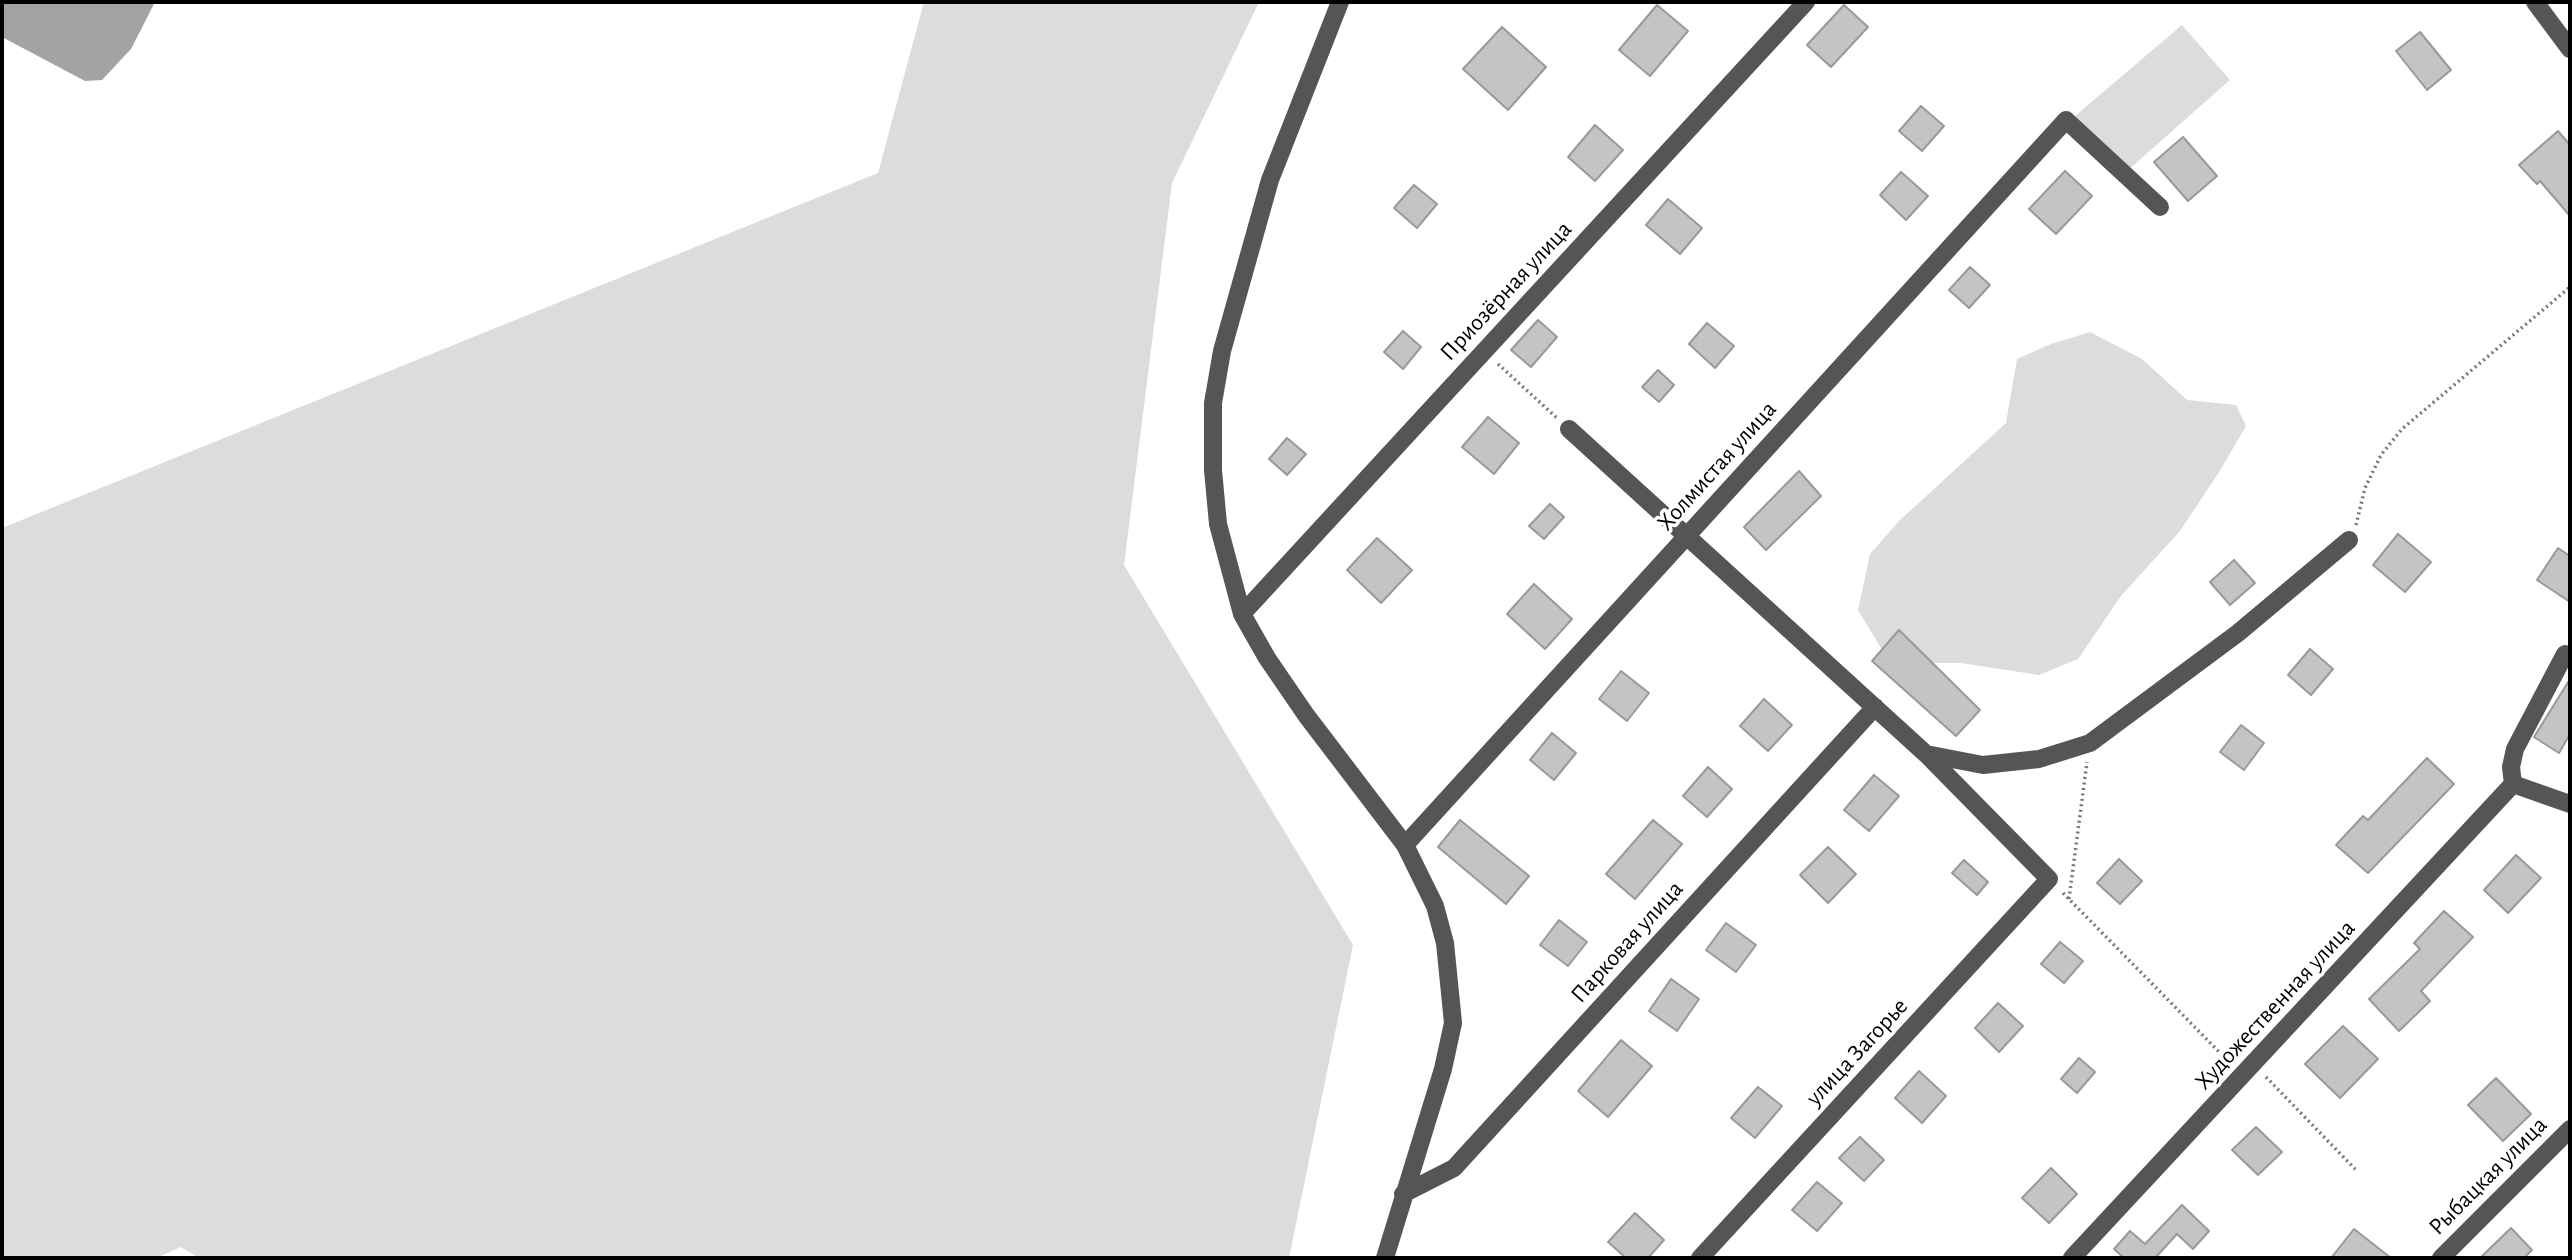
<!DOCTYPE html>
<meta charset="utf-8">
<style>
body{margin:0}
#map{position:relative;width:2572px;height:1260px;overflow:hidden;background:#fff;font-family:"Alegreya Sans",sans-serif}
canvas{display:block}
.frame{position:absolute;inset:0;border:4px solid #000;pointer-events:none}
</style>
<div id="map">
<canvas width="2572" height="1260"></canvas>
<div class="frame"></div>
</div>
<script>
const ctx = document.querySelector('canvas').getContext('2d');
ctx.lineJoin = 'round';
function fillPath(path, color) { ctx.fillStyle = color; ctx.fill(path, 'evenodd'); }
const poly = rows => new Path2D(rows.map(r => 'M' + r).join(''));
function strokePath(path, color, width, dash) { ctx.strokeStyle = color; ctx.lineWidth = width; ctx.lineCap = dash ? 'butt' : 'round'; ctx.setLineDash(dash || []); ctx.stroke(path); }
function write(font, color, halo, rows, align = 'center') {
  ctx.font = font + ' "Alegreya Sans",sans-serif'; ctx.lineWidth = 7; ctx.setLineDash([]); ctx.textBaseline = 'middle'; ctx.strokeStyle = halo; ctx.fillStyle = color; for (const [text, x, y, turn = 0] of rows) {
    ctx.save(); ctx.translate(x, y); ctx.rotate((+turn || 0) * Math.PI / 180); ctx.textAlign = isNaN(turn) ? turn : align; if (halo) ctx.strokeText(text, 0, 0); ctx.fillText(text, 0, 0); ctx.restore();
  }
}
const green = poly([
 [924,2,1259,2,1172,183,1124,565,1353,945,1289,1258,199,1258,181,1247,156,1258,2,1258,2,528,878,173],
 [2182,25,2230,80,2127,171,2075,116],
 [2090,332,2142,359,2187,400,2236,405,2246,426,2221,469,2180,531,2121,596,2078,659,2039,675,1961,663,1890,663,1858,610,1870,554,1899,521,2006,423,2017,359,2051,344]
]);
const water = poly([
 [2,2,155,2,131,49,102,80,85,81,2,37]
]);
const building = poly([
 [1657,5,1688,31,1650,76,1619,50,1657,5],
 [1844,5,1868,27,1831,67,1807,45,1844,5],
 [1502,27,1546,67,1508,110,1463,69,1502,27],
 [2420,32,2451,70,2427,90,2396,51,2420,32],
 [1921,106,1944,126,1922,151,1899,131,1921,106],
 [1595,125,1623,150,1595,181,1568,157,1595,125],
 [2558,131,2570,145,2570,216,2540,181,2537,184,2519,165,2558,131],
 [2183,137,2217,176,2188,201,2154,162,2183,137],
 [2065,171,2092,196,2056,234,2029,209,2065,171],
 [1901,172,1928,196,1906,220,1880,195,1901,172],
 [1414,185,1437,204,1417,228,1394,208,1414,185],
 [1668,199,1702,228,1680,254,1646,225,1668,199],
 [1970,267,1990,285,1969,308,1949,290,1970,267],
 [1538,320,1557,337,1531,367,1511,350,1538,320],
 [1707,323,1734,346,1715,368,1689,344,1707,323],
 [1403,331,1421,347,1403,369,1384,352,1403,331],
 [1658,370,1674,385,1659,402,1642,387,1658,370],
 [1488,417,1519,443,1494,474,1462,447,1488,417],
 [1287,438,1306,454,1287,475,1269,459,1287,438],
 [1799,471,1821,496,1766,550,1744,527,1799,471],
 [1550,504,1564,517,1544,539,1529,526,1550,504],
 [2398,534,2431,562,2405,592,2373,565,2398,534],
 [1377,538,1412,570,1381,603,1347,570,1377,538],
 [2558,548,2570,556,2570,602,2537,580,2558,548],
 [2234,560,2255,583,2230,605,2210,582,2234,560],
 [1534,584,1572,619,1545,649,1507,614,1534,584],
 [1899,630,1980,710,1956,736,1872,661,1899,630],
 [2310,649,2333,669,2311,695,2288,675,2310,649],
 [1621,671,1649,693,1627,721,1599,699,1621,671],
 [2570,679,2570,734,2559,753,2534,737,2570,679],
 [1764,699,1792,725,1768,751,1740,726,1764,699],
 [2241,725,2264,743,2244,770,2220,752,2241,725],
 [1552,733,1576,753,1554,780,1530,760,1552,733],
 [2427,758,2454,784,2368,873,2336,845,2363,816,2368,820,2427,758],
 [1708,767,1732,789,1707,817,1683,796,1708,767],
 [1874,775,1899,796,1869,831,1844,810,1874,775],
 [1460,820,1529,876,1506,904,1438,847,1460,820],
 [1653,820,1682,844,1635,899,1606,874,1653,820],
 [1828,847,1856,874,1828,903,1800,875,1828,847],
 [2516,855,2541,878,2508,913,2484,890,2516,855],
 [2119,859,2142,881,2120,904,2097,883,2119,859],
 [1964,860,1988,882,1977,895,1952,873,1964,860],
 [2444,911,2473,937,2421,991,2430,1001,2399,1031,2369,999,2420,949,2414,943,2444,911],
 [1559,920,1587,942,1568,966,1540,945,1559,920],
 [1726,923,1756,945,1736,972,1706,950,1726,923],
 [2060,942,2083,961,2064,983,2041,964,2060,942],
 [1671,979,1699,999,1677,1031,1649,1011,1671,979],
 [1998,1003,2023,1026,1999,1052,1975,1028,1998,1003],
 [2343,1026,2378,1059,2340,1098,2305,1064,2343,1026],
 [1621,1040,1652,1066,1608,1117,1578,1091,1621,1040],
 [2079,1058,2095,1072,2077,1093,2061,1079,2079,1058],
 [1919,1071,1946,1096,1922,1123,1895,1098,1919,1071],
 [2496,1078,2531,1114,2503,1141,2468,1105,2496,1078],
 [1758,1087,1782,1106,1755,1138,1731,1118,1758,1087],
 [2256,1127,2282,1152,2258,1175,2232,1150,2256,1127],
 [1860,1137,1884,1160,1864,1181,1839,1158,1860,1137],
 [2051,1168,2077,1194,2049,1223,2022,1198,2051,1168],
 [1817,1182,1842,1203,1817,1231,1792,1210,1817,1182],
 [2182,1205,2209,1231,2193,1249,2177,1234,2157,1256,2160,1258,2124,1258,2114,1249,2130,1231,2145,1244,2182,1205],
 [1635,1213,1664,1240,1648,1258,1626,1258,1608,1242,1635,1213],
 [2511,1228,2532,1250,2524,1258,2480,1258,2511,1228],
 [2354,1229,2391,1258,2331,1258,2354,1229]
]);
const path = poly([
 [1498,364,1557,418],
 [2356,525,2365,488,2381,455,2402,429,2570,287],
 [2063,893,2229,1062],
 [2069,899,2087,762],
 [2266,1077,2356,1170]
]);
const minor = poly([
 [1340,2,1270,180,1222,351,1213,403,1213,470,1218,524,1242,614,1267,658,1306,715,1405,845,1435,906,1445,943,1453,1023,1443,1069,1385,1258],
 [2535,2,2570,49],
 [1569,429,1926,754,2049,879,1700,1258],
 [1242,614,1806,2],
 [2565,654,2515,749,2511,767,2513,784,2570,804],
 [1926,754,1983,765,2039,759,2090,743,2238,633,2349,540],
 [1405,845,2066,120,2160,207],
 [1403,1194,1454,1168,1875,707],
 [2072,1258,2513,784],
 [2441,1258,2570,1129]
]);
const streetNames = [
 ["Приозёрная улица",1506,291,-47],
 ["Холмистая улица",1717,466,-48],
 ["Парковая улица",1627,942,-48],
 ["Художественная улица",2275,1005,-47],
 ["улица Загорье",1857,1052,-47],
 ["Рыбацкая улица",2488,1176,-45]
];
fillPath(green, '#dcdcdc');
fillPath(water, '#a3a3a3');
fillPath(building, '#c4c4c4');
strokePath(building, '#999', 2);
strokePath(path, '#777', 3.5, [2, 3.5]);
strokePath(minor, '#555', 18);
write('24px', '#000', '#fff', streetNames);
</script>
